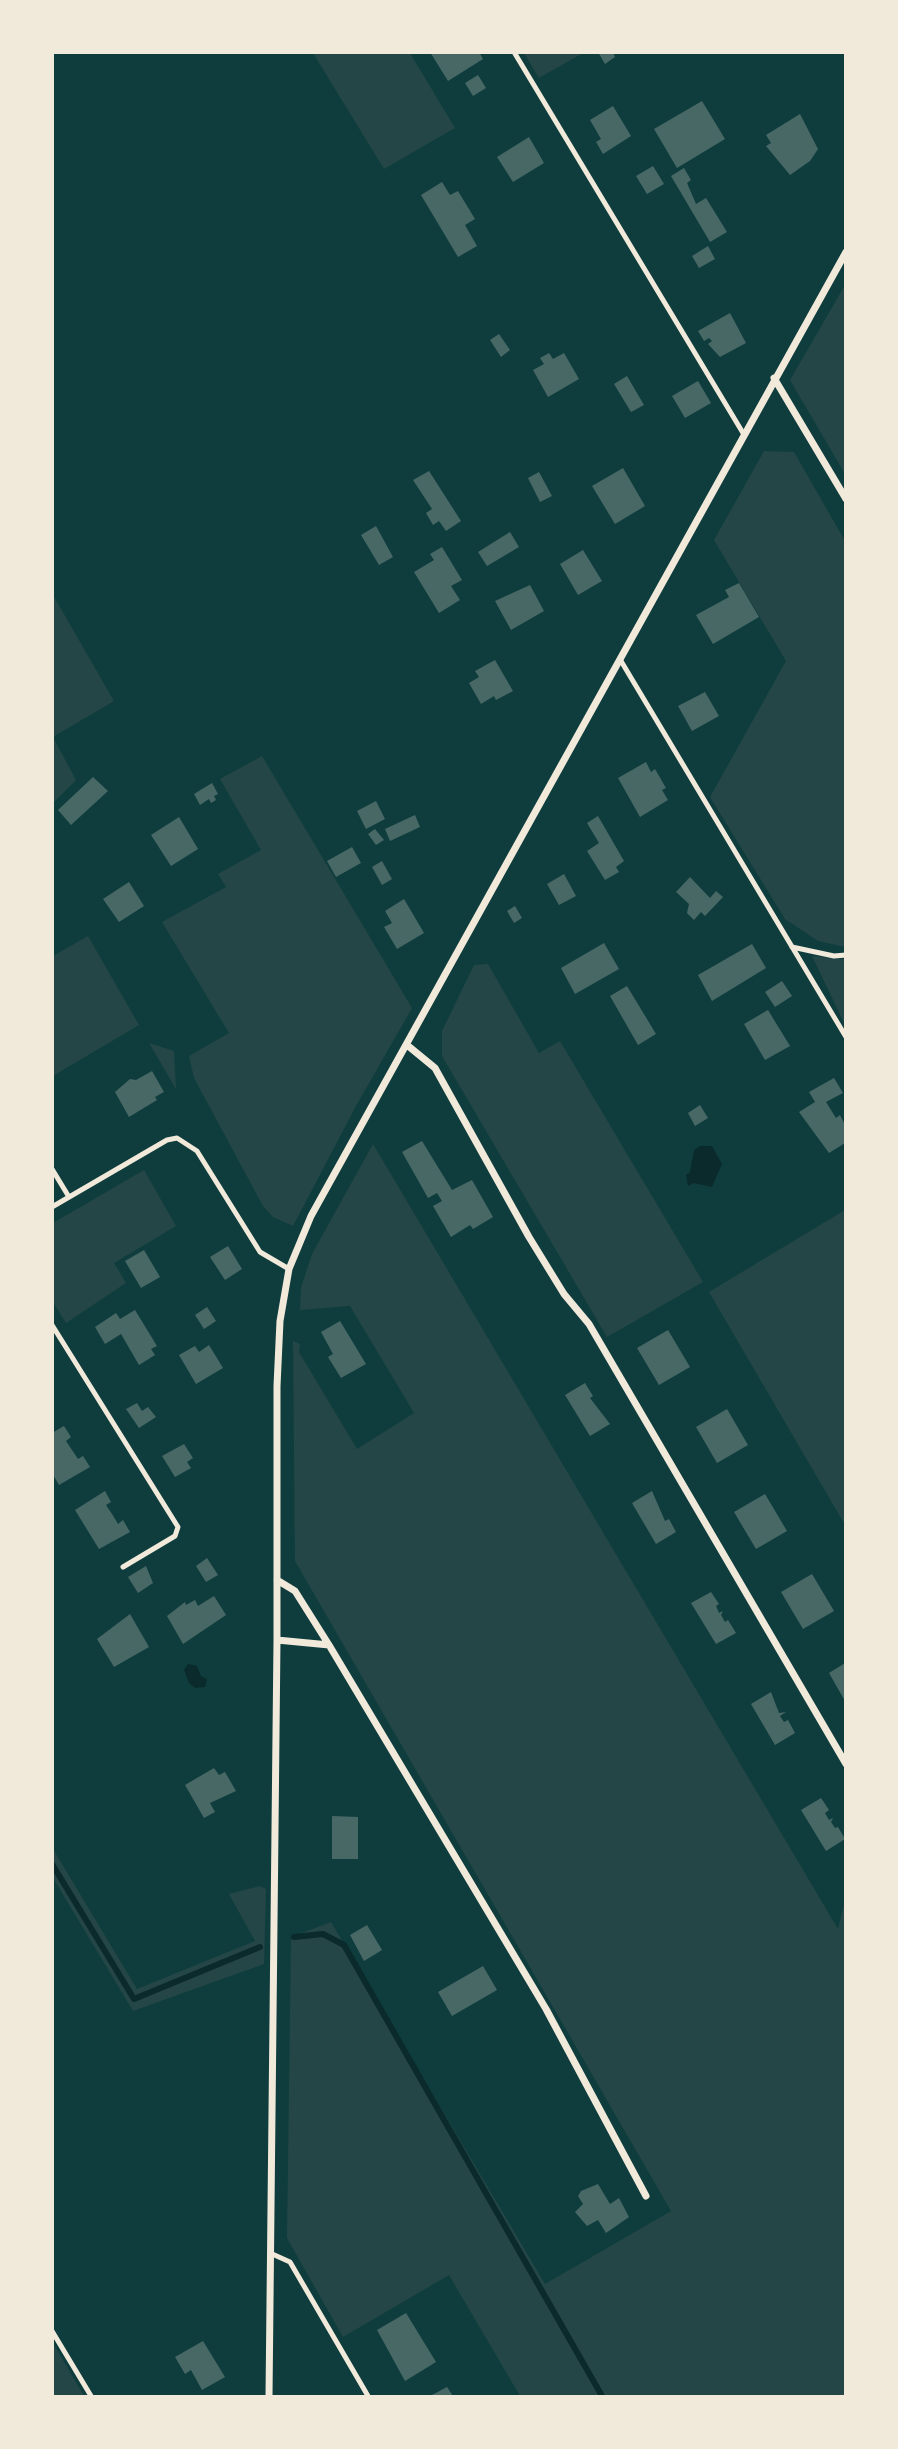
<!DOCTYPE html>
<style>
body{margin:0}
#map{position:relative;width:898px;height:2449px;overflow:hidden;background:#0f3d3e;font-family:"Varela Round",sans-serif}
canvas{display:block}
.frame{position:absolute;inset:0;border:54px solid #f1e9da;pointer-events:none}
</style>
<div id="map">
<canvas width="898" height="2449"></canvas>
<div class="frame"></div>
</div>
<script>
const ctx = document.querySelector('canvas').getContext('2d');
ctx.lineJoin = 'round';
function fillPath(path, color) { ctx.fillStyle = color; ctx.fill(path, 'evenodd'); }
const poly = rows => new Path2D(rows.map(r => 'M' + r).join(''));
function strokePath(path, color, width, dash) { ctx.strokeStyle = color; ctx.lineWidth = width; ctx.lineCap = dash ? 'butt' : 'round'; ctx.setLineDash(dash || []); ctx.stroke(path); }
const green = poly([
 [313,53,410,53,455,128,384,169],
 [524,53,583,53,539,78],
 [845,285,846,285,845,474,790,380],
 [764,451,794,452,845,541,845,947,818,941,785,919,710,797,786,661,714,540],
 [53,595,114,701,53,737,76,780,53,803],
 [262,756,412,1008,356,1106,293,1226,273,1217,263,1206,194,1078,189,1056,229,1033,162,922,226,887,218,874,261,850,220,779],
 [88,936,139,1025,53,1076,53,956],
 [812,956,845,959,845,1025],
 [488,964,539,1053,560,1041,703,1282,607,1337,442,1056,442,1031,474,965],
 [149,1043,174,1051,176,1089],
 [373,1144,838,1929,845,1901,845,2396,520,2396,449,2275,343,2337,287,2238,291,1937,331,1922,545,2284,671,2211,295,1561,293,1341,300,1344,299,1352,357,1449,414,1413,350,1306,300,1310,301,1288,312,1254],
 [144,1170,176,1226,114,1263,126,1283,66,1323,53,1302,53,1223],
 [845,1210,845,1525,709,1292],
 [53,1849,137,1989,255,1941,229,1894,260,1886,266,1889,264,1964,133,2011,53,1878],
 [53,2343,84,2396,53,2396]
]);
const water = poly([
 [700,1146,712,1146,722,1164,712,1187,694,1183,688,1186,686,1175,690,1172,694,1150],
 [188,1664,197,1666,201,1676,207,1679,205,1687,195,1688,189,1683,184,1670]
]);
const stream = poly([
 [52,1864,134,1999,260,1947],
 [294,1937,323,1934,344,1945,602,2396]
]);
const building = poly([
 [430,52,479,52,483,59,448,81],
 [598,52,613,52,615,57,605,64],
 [478,75,486,88,473,96,465,83],
 [702,101,725,139,677,168,654,129],
 [613,106,631,136,603,154,596,142,601,139,590,120],
 [800,114,818,149,810,161,790,175,766,146,771,143,766,135],
 [529,137,544,163,513,182,497,157],
 [653,166,664,184,647,194,636,176],
 [684,168,691,180,687,183,696,204,706,198,727,232,710,242,671,176],
 [442,182,450,195,458,191,475,219,465,225,477,246,458,257,421,195],
 [708,246,715,259,699,268,692,256],
 [730,313,746,343,720,357,708,344,712,341,709,338,704,341,698,331],
 [499,334,510,350,501,357,490,340],
 [549,353,553,359,564,353,579,379,548,397,533,370,544,364,540,358],
 [627,376,644,405,631,412,614,384],
 [698,381,711,403,685,418,672,396],
 [623,468,645,506,615,524,592,486],
 [429,471,461,521,446,531,439,521,433,525,426,513,432,509,413,480],
 [539,472,552,496,540,502,528,478],
 [376,526,393,557,379,565,361,535],
 [510,532,519,547,487,566,478,552],
 [442,547,462,580,451,586,460,600,439,613,414,572,434,560,430,554],
 [583,550,602,581,578,595,560,564],
 [739,583,759,617,713,644,696,615,729,597,725,590],
 [530,585,544,611,511,630,495,601],
 [495,660,513,691,496,700,494,696,481,704,469,683,479,677,475,671],
 [705,692,719,716,692,731,678,706],
 [646,762,651,772,655,769,666,788,662,790,668,800,640,817,618,778],
 [93,777,108,791,71,825,58,810],
 [212,783,218,794,214,796,216,800,211,803,209,799,200,805,194,794],
 [376,801,385,819,366,829,357,811],
 [415,815,420,827,390,841,385,829],
 [598,816,624,861,616,867,619,872,605,880,587,851,599,843,587,823],
 [179,817,198,849,171,866,151,835],
 [375,829,384,840,376,845,368,834],
 [352,847,361,863,336,877,327,861],
 [382,861,392,879,382,885,372,867],
 [564,874,576,896,559,905,547,884],
 [690,877,710,898,716,891,723,897,705,916,701,912,694,920,687,913,689,904,676,892],
 [129,882,144,906,119,922,103,899],
 [404,899,424,933,397,949,384,927,392,923,385,911],
 [515,906,522,918,514,923,507,911],
 [604,943,619,969,575,994,561,968],
 [752,944,766,968,712,1001,698,975],
 [782,981,792,996,775,1007,765,992],
 [627,986,656,1034,638,1045,610,996],
 [768,1010,790,1046,765,1060,744,1024],
 [152,1071,164,1092,155,1097,157,1100,129,1117,115,1092,130,1079,136,1080],
 [834,1078,843,1093,826,1102,836,1118,840,1115,845,1125,845,1143,829,1153,799,1112,815,1102,809,1092],
 [700,1105,708,1118,695,1126,688,1113],
 [422,1141,452,1190,472,1180,493,1217,473,1229,470,1225,451,1237,433,1206,442,1201,437,1193,428,1198,402,1152],
 [228,1246,242,1269,225,1280,210,1257],
 [144,1250,160,1277,141,1288,125,1261],
 [207,1307,216,1321,204,1329,195,1315],
 [135,1310,157,1346,151,1349,155,1355,139,1365,121,1334,105,1344,95,1327,116,1313,120,1319],
 [340,1321,366,1364,341,1378,328,1357,333,1354,321,1332],
 [668,1330,690,1367,659,1385,637,1348],
 [209,1345,223,1368,196,1384,179,1355,195,1346,199,1352],
 [585,1383,593,1396,590,1398,610,1424,590,1436,565,1395],
 [137,1403,142,1411,148,1407,156,1417,139,1428,126,1409],
 [727,1409,748,1445,717,1463,696,1427],
 [64,1426,71,1437,66,1441,78,1459,83,1456,90,1467,59,1485,52,1473,52,1433],
 [184,1444,193,1458,187,1462,191,1468,175,1477,162,1456],
 [105,1491,111,1502,106,1505,112,1514,118,1524,123,1520,130,1532,99,1549,75,1510],
 [652,1491,665,1521,669,1519,676,1532,656,1544,632,1503],
 [765,1494,787,1531,756,1549,734,1512],
 [207,1558,218,1575,206,1582,196,1566],
 [146,1566,153,1583,138,1593,128,1577],
 [812,1574,834,1611,803,1629,781,1592],
 [711,1592,719,1604,716,1606,719,1613,723,1611,721,1615,725,1622,728,1620,736,1633,716,1644,691,1603],
 [214,1596,226,1615,183,1644,167,1616,185,1602,186,1605,195,1600,198,1606],
 [130,1614,149,1647,114,1667,97,1639],
 [845,1663,845,1701,829,1673],
 [771,1692,779,1713,786,1712,780,1716,784,1722,788,1720,795,1733,775,1745,751,1704],
 [214,1768,219,1775,225,1772,236,1791,210,1803,215,1812,204,1818,185,1785],
 [821,1798,829,1810,825,1813,829,1820,833,1818,831,1822,835,1828,838,1827,845,1839,826,1851,801,1810],
 [332,1816,358,1817,358,1859,332,1859],
 [367,1925,382,1950,364,1961,350,1935],
 [483,1966,497,1990,452,2016,438,1992],
 [598,2184,610,2204,619,2198,629,2217,606,2233,598,2220,587,2226,575,2212,583,2204,578,2196,581,2191],
 [406,2313,436,2362,405,2381,377,2330],
 [203,2341,225,2377,202,2390,191,2370,185,2374,175,2357],
 [447,2387,453,2396,430,2396]
]);
const service = poly([
 [514,52,743,433],
 [621,661,846,1037],
 [792,947,834,956,846,955],
 [52,1169,69,1197],
 [52,1207,167,1140,177,1138,197,1151,260,1252,289,1269],
 [52,1325,178,1527,175,1536,123,1567],
 [270,2253,290,2262,368,2396],
 [52,2331,91,2396]
]);
const minor = poly([
 [774,378,846,499],
 [407,1045,435,1068,529,1237,564,1294,589,1324,846,1764],
 [277,1580,295,1591,329,1645],
 [277,1640,329,1645,546,2009,646,2196],
 [269,2396,277,1640,277,1386,280,1321,289,1269,311,1216,846,252]
]);
fillPath(green, '#244646');
fillPath(water, '#0a2a2b');
strokePath(stream, '#0a2a2b', 6);
fillPath(building, '#486865');
strokePath(service, '#f1e9da', 5);
strokePath(minor, '#f1e9da', 7);
</script>
